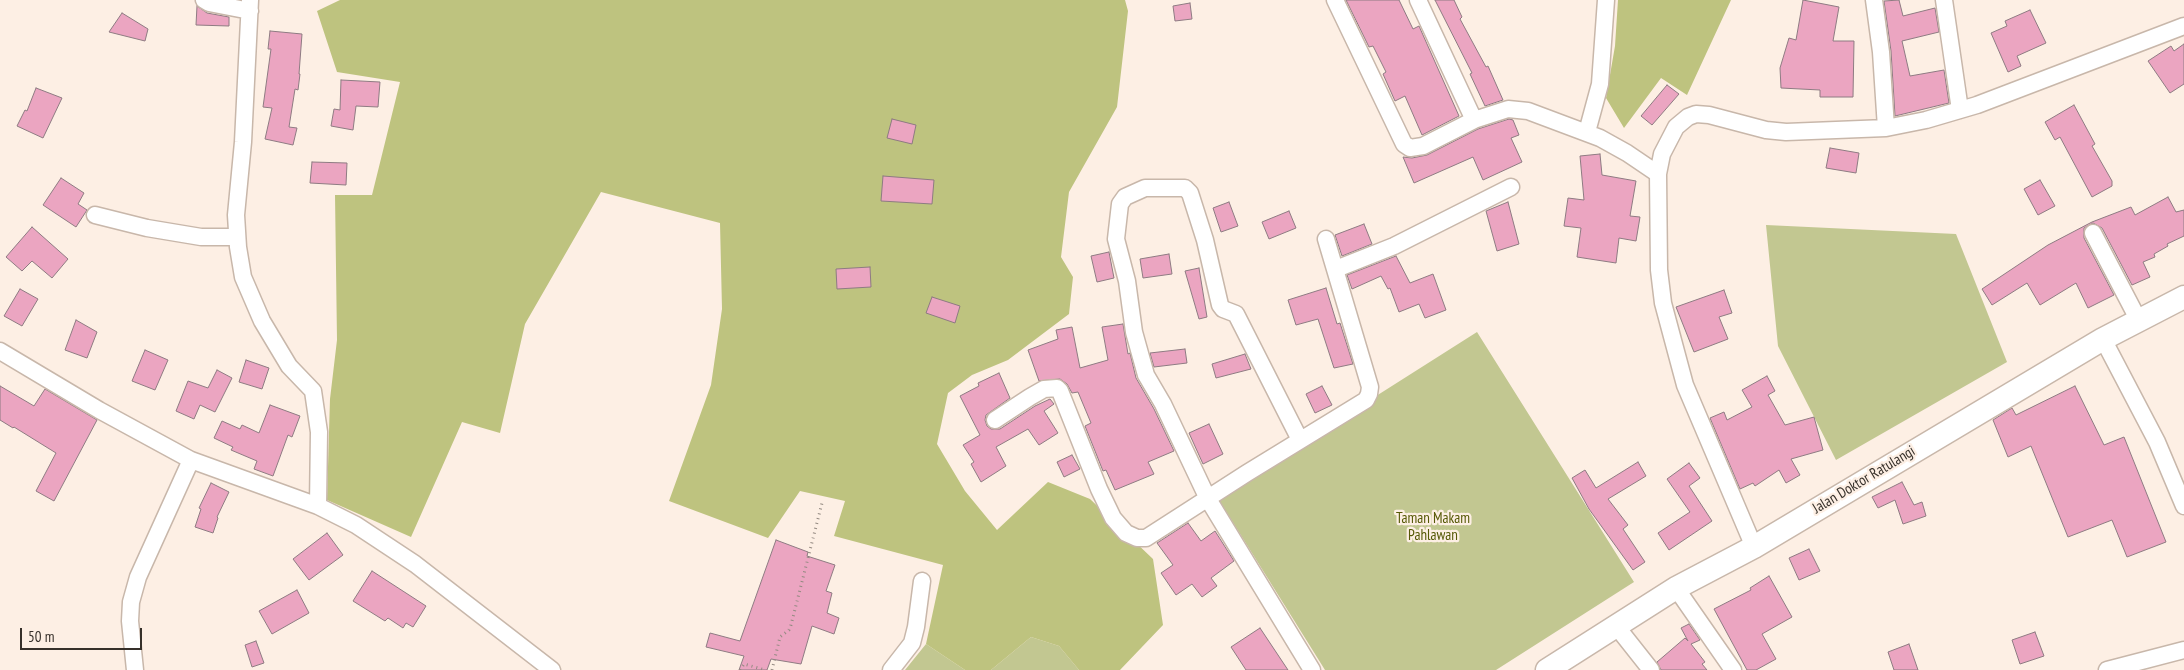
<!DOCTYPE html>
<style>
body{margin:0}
#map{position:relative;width:2184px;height:670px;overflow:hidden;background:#fdefe4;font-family:"PT Sans Narrow",sans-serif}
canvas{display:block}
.scale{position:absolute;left:20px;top:628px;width:122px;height:22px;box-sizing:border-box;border:2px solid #36302a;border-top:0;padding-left:6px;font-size:15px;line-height:18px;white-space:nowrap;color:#36302a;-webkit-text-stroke:4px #fdefe4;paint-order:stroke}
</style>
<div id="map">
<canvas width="2184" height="670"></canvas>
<div class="scale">50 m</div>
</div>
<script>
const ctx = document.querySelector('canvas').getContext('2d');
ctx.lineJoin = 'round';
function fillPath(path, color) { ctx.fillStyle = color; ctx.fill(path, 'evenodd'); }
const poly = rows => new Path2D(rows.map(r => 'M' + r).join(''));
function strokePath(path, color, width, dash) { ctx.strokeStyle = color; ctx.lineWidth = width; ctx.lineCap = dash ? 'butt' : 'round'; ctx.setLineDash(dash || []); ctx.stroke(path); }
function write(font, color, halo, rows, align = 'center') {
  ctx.font = font + ' "PT Sans Narrow",sans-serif'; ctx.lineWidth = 4.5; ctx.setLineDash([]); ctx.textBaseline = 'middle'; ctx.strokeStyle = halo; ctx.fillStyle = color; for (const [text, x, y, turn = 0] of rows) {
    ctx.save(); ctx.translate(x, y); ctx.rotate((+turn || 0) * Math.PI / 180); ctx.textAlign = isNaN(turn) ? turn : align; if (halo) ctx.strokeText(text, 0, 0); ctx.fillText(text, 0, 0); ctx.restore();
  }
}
const green = poly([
 [1766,225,1956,234,2007,362,1836,460,1778,346],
 [1477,332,1634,582,1496,670,1325,670,1217,497],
 [1031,637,1059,646,1079,670,991,670],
 [926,644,965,670,905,670]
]);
const forest = poly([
 [340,0,1125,0,1128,11,1117,107,1069,192,1061,257,1073,277,1069,314,1008,360,972,375,948,393,937,444,965,491,997,530,1048,482,1090,499,1153,559,1163,625,1120,670,1079,670,1059,646,1031,637,991,670,965,670,926,644,943,565,834,536,845,501,800,491,768,538,669,501,711,385,722,309,720,223,601,192,525,324,500,433,462,422,411,537,327,500,330,399,337,340,335,195,372,195,400,82,337,72,317,11],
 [1618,0,1731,0,1687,95,1661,78,1624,128,1606,98,1615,46]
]);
const building = poly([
 [1346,0,1399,0,1413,29,1419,26,1459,116,1422,135,1405,96,1395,101,1383,74,1386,72,1373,46,1369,47,1346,0],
 [1435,0,1454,0,1462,17,1460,19,1486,67,1488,66,1503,100,1485,106,1470,74,1472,73,1435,0],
 [1803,0,1839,7,1833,41,1854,41,1853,97,1820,97,1820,90,1781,88,1780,68,1789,38,1796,40,1803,0],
 [1899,0,1903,16,1935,8,1939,32,1902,41,1910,76,1944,70,1949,103,1895,116,1891,51,1884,1,1899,0],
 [1190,3,1192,19,1175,21,1173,6,1190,3],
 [197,6,207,13,229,17,229,26,196,25,197,6],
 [2030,10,2046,43,2017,56,2021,66,2008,72,1991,33,2007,26,2005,21,2030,10],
 [122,13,148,29,145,41,109,32,122,13],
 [270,31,302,34,299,74,300,74,298,90,295,89,289,127,297,128,293,145,265,139,272,108,263,107,271,49,268,49,270,31],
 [2184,44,2184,84,2170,93,2148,61,2171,46,2174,51,2184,44],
 [341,80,380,82,378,107,356,106,353,130,331,126,334,109,340,110,341,80],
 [1667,85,1679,94,1652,125,1641,116,1667,85],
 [36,88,62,98,43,138,17,126,25,110,27,111,36,88],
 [2074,105,2095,144,2092,146,2112,181,2112,186,2092,197,2060,137,2055,140,2045,122,2074,105],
 [892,119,916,125,912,144,887,138,892,119],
 [1509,119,1513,120,1519,135,1511,138,1522,162,1483,180,1473,157,1414,183,1403,157,1412,158,1427,155,1478,129,1509,119],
 [1830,148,1859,153,1856,173,1826,168,1830,148],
 [1600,154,1602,175,1636,181,1630,216,1640,217,1636,241,1619,238,1616,263,1577,257,1581,228,1564,226,1568,198,1584,200,1580,156,1600,154],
 [312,162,347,163,346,185,310,183,312,162],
 [883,176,934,180,932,204,881,201,883,176],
 [61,178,84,193,78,204,87,210,76,227,43,205,61,178],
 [2040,180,2055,206,2038,215,2024,189,2040,180],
 [2168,197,2176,212,2184,210,2184,236,2167,244,2168,246,2154,254,2155,257,2143,262,2150,277,2132,285,2102,228,2093,223,2084,228,2084,238,2114,295,2088,308,2076,283,2040,305,2027,283,1992,305,1982,289,2048,245,2092,222,2131,207,2135,215,2168,197],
 [1229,202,1238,226,1221,232,1213,208,1229,202],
 [1508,202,1519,244,1497,251,1486,211,1508,202],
 [1289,211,1296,228,1269,239,1262,222,1289,211],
 [1364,224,1372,244,1342,256,1335,235,1364,224],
 [32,227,68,259,52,278,32,261,22,271,6,257,32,227],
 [1109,252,1114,278,1097,282,1091,256,1109,252],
 [1169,254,1172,274,1143,278,1140,259,1169,254],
 [1396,256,1410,283,1433,274,1446,310,1425,318,1419,304,1399,312,1390,288,1388,289,1381,276,1352,289,1347,275,1396,256],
 [870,267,871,287,837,289,836,269,870,267],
 [1199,268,1207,317,1199,319,1185,271,1199,268],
 [1326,288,1337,324,1340,323,1353,364,1334,368,1318,319,1296,325,1288,300,1326,288],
 [20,289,38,299,22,326,4,316,20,289],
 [1724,290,1732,313,1719,317,1728,339,1694,352,1676,307,1724,290],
 [932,297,960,306,955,323,926,313,932,297],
 [76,320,97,332,87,358,65,350,76,320],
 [1123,324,1128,354,1130,353,1136,378,1154,409,1174,451,1148,462,1154,474,1115,490,1106,470,1103,471,1085,426,1091,423,1078,392,1072,393,1067,384,1060,379,1039,381,1028,350,1058,339,1056,330,1072,327,1080,368,1108,360,1102,327,1123,324],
 [1185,349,1187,363,1154,367,1150,353,1185,349],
 [145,350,168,360,155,390,132,381,145,350],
 [1245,354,1251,369,1216,378,1212,364,1245,354],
 [246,360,269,368,262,389,239,382,246,360],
 [217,370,232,378,215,412,200,405,194,419,176,411,188,381,208,388,217,370],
 [999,373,1010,398,986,415,985,420,987,426,991,429,1000,429,1035,406,1050,399,1054,404,1044,411,1058,433,1039,445,1028,429,996,447,1006,466,981,482,971,464,974,462,963,445,980,435,960,396,979,386,978,383,999,373],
 [1767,376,1775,391,1768,395,1785,425,1814,417,1823,450,1791,459,1800,475,1786,483,1779,470,1755,486,1753,483,1740,489,1710,418,1724,412,1727,420,1752,407,1742,390,1767,376],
 [0,386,34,406,45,389,97,420,54,501,36,491,56,453,14,427,13,428,0,420,0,386],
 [1322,386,1332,405,1315,413,1306,394,1322,386],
 [2075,386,2104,445,2124,437,2166,542,2127,557,2112,520,2068,537,2031,446,2008,457,1993,420,2012,408,2016,415,2075,386],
 [270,405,300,416,292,437,288,435,273,476,254,469,257,461,231,450,233,447,214,438,222,421,240,429,242,425,259,433,270,405],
 [1209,424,1223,454,1203,464,1189,433,1209,424],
 [1072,455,1080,469,1064,477,1057,462,1072,455],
 [1638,462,1646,476,1608,499,1628,525,1623,529,1645,562,1633,570,1589,509,1572,478,1585,470,1596,488,1638,462],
 [1689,463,1700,478,1689,486,1712,521,1669,550,1658,533,1690,512,1667,479,1689,463],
 [1902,482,1914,505,1922,502,1926,516,1903,524,1895,500,1878,508,1872,497,1902,482],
 [211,483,229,492,217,517,218,518,213,533,195,527,201,509,199,508,211,483],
 [1188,523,1201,541,1215,531,1234,561,1211,578,1217,586,1202,597,1192,584,1176,595,1161,573,1173,565,1157,543,1188,523],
 [327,533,343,555,309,580,293,559,327,533],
 [776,540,808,552,807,556,835,565,826,591,832,593,827,613,839,618,834,634,812,626,801,664,771,659,767,670,739,670,744,656,706,647,710,633,740,641,776,540],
 [1809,549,1820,571,1799,580,1789,558,1809,549],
 [372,571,426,606,413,627,406,623,403,628,388,618,385,621,353,601,372,571],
 [1769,576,1792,617,1762,634,1776,659,1756,670,1747,670,1714,609,1751,590,1750,588,1769,576],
 [297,590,309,613,272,634,259,611,297,590],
 [1689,624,1700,640,1691,644,1705,662,1702,664,1707,670,1661,670,1657,662,1685,638,1688,641,1681,628,1689,624],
 [1260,628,1288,670,1246,670,1231,647,1260,628],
 [2035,632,2044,656,2020,664,2012,640,2035,632],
 [256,641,264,663,252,667,245,645,256,641],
 [1909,644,1918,670,1894,670,1888,652,1909,644]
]);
const path = poly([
 [740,670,744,664,765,670],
 [772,670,780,637,789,630,791,625,822,503]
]);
const minor = poly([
 [204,0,209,3,250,11],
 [250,0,243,142,236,215,238,247,243,277,262,321,289,366,313,391,319,432,318,506],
 [1335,0,1404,144,1410,148,1423,146,1474,120],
 [1418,0,1474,120,1508,109,1528,111,1600,138,1627,153,1658,174],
 [1874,0,1881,52,1886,128],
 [1944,0,1960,110],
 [1587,132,1600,84,1606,0],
 [95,215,147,228,201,237,237,237],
 [2093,233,2139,321],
 [1336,269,1394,246,1511,187],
 [2103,339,2157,442,2184,506],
 [0,351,99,410,191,460,318,506,356,525,415,564,552,670],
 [995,420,1030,397,1044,389,1057,388,1060,391,1099,489,1113,518,1126,533,1137,538,1146,538,1247,473,1366,400,1369,394,1370,387,1326,239],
 [1300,440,1236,314,1223,309,1220,305,1205,240,1190,193,1185,188,1145,188,1125,197,1120,204,1116,239,1127,281,1134,332,1146,375,1163,404,1208,499,1312,670],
 [1754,547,1685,385,1663,303,1659,270,1658,174,1662,154,1676,127,1688,117,1696,114,1709,115,1766,130,1786,132,1886,128,1926,120,1977,105,2184,26],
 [1676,588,1733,670],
 [1617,627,1651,670],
 [135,670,130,621,131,602,138,577,191,460],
 [891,670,912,643,916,627,922,581],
 [2107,670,2184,650]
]);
const highway = poly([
 [1547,670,1676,588,1754,547,2103,339,2184,297]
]);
const streetNames = [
 ["Jalan Doktor Ratulangi",1864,480,-31]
];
const parkNames = [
 ["Taman Makam",1433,519],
 ["Pahlawan",1433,536]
];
fillPath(green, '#c2c791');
fillPath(forest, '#bec37f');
fillPath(building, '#eba5c1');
strokePath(building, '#8e7b82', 1);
strokePath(minor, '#c8b7aa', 19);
strokePath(highway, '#c8b7aa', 25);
strokePath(path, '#948a82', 3, [1, 4]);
strokePath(minor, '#fff', 16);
strokePath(highway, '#fff', 22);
write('15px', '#36302a', '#fdefe4', streetNames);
write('15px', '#565906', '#fdefe4', parkNames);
</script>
